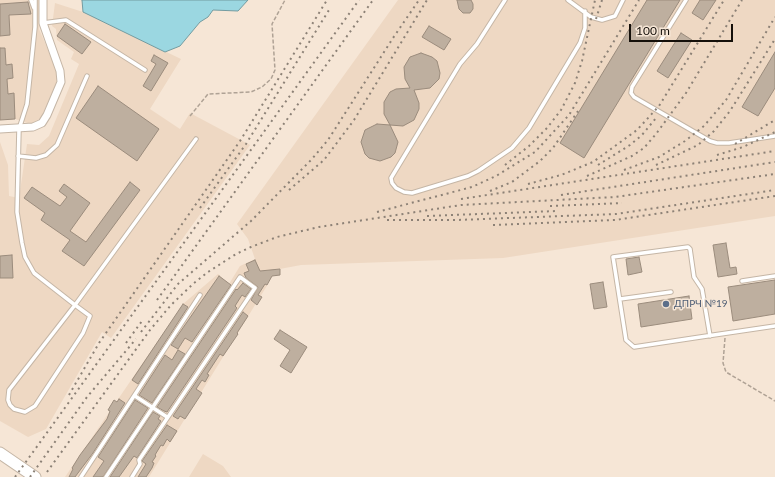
<!DOCTYPE html>
<meta charset="utf-8">
<style>
body{margin:0}
#map{position:relative;width:775px;height:477px;overflow:hidden;background:#f6e6d6;font-family:Lato,sans-serif}
canvas{display:block}
.scale{position:absolute;left:629px;top:24px;width:104px;height:18px;box-sizing:border-box;border:2px solid #15100a;border-top:0;padding-left:5px;font-size:12px;line-height:14px;white-space:nowrap;color:#15100a;-webkit-text-stroke:3px #f6e6d6;paint-order:stroke}
</style>
<div id="map">
<canvas width="775" height="477"></canvas>
<div class="scale">100 m</div>
</div>
<script>
const ctx = document.querySelector('canvas').getContext('2d');
ctx.lineJoin = 'round';
function fillPath(path, color) { ctx.fillStyle = color; ctx.fill(path, 'evenodd'); }
const poly = rows => new Path2D(rows.map(r => 'M' + r).join(''));
function strokePath(path, color, width, dash) { ctx.strokeStyle = color; ctx.lineWidth = width; ctx.lineCap = dash ? 'butt' : 'round'; ctx.setLineDash(dash || []); ctx.stroke(path); }
function write(font, color, halo, rows, align = 'center') {
  ctx.font = font + ' Lato,sans-serif'; ctx.lineWidth = 3; ctx.setLineDash([]); ctx.textBaseline = 'middle'; ctx.strokeStyle = halo; ctx.fillStyle = color; for (const [text, x, y, turn = 0] of rows) {
    ctx.save(); ctx.translate(x, y); ctx.rotate((+turn || 0) * Math.PI / 180); ctx.textAlign = isNaN(turn) ? turn : align; if (halo) ctx.strokeText(text, 0, 0); ctx.fillText(text, 0, 0); ctx.restore();
  }
}
const built = poly([
 [0,0,41,0,39,29,58,73,56,84,41,118,31,124,15,119,0,120],
 [398,0,775,0,775,216,503,258,301,265,264,272,268,284,149,477,65,477,183,304,218,274,229,284,240,266,255,259,248,239,237,224],
 [55,3,83,12,181,59,150,109,180,129,190,113,250,145,111,338,102,332,46,429,28,437,0,421,0,142,8,165,9,196,19,198,27,144,39,145,49,136,79,64,71,59,74,52,57,40,56,29,52,26],
 [203,454,223,466,231,477,189,477]
]);
const water = poly([
 [82,0,248,0,238,11,213,10,208,17,200,22,180,46,165,52,83,12,82,0]
]);
const building = poly([
 [457,0,471,0,473,4,473,9,470,13,463,13,459,9,457,0],
 [647,0,680,0,584,158,560,143,647,0],
 [700,0,716,0,703,20,692,13,700,0],
 [28,2,31,14,9,15,10,35,0,36,0,4,28,2],
 [65,24,91,42,82,54,57,36,65,24],
 [429,26,451,39,444,50,422,37,429,26],
 [681,33,692,40,668,78,657,71,681,33],
 [0,48,5,48,6,65,12,64,13,78,7,79,8,94,14,93,15,119,0,120,0,48],
 [775,52,775,88,758,116,742,107,775,52],
 [421,53,432,57,437,61,440,73,439,79,430,88,414,90,419,103,419,109,414,120,403,126,390,125,384,114,384,102,390,92,396,89,410,88,405,79,404,67,410,57,421,53],
 [154,55,168,63,151,91,143,86,156,64,151,61,154,55],
 [98,86,159,129,137,161,76,118,98,86],
 [377,124,390,125,398,142,395,153,391,157,380,161,369,158,365,154,361,142,365,130,377,124],
 [130,182,140,190,84,266,62,251,70,240,41,220,45,213,24,198,32,187,60,206,67,197,59,191,64,184,90,203,70,231,86,242,130,182],
 [726,243,730,268,736,267,737,274,718,277,713,245,726,243],
 [12,255,13,278,0,278,0,256,12,255],
 [639,257,642,272,628,275,626,259,639,257],
 [255,260,260,271,280,269,280,275,272,276,267,285,265,284,258,295,262,297,257,305,251,300,258,287,246,278,244,273,249,271,246,264,255,260],
 [219,276,231,285,192,342,185,338,178,349,171,345,219,276],
 [775,280,775,314,733,321,728,287,775,280],
 [603,282,607,307,594,309,590,284,603,282],
 [243,283,251,289,245,297,242,295,235,306,237,308,167,412,164,411,157,407,236,289,237,290,243,283],
 [689,296,692,319,641,327,638,304,689,296],
 [183,304,188,307,138,384,132,380,183,304],
 [243,312,248,316,237,333,238,334,223,356,220,354,207,374,209,375,205,382,202,380,196,389,202,393,185,419,180,416,178,419,173,416,243,312],
 [280,330,307,347,291,373,280,366,290,350,274,339,280,330],
 [178,350,185,354,152,403,139,395,165,355,172,360,178,350],
 [119,399,125,403,93,453,75,477,69,477,73,469,72,468,80,455,107,419,110,411,108,410,114,400,117,402,119,399],
 [135,400,148,408,103,477,93,477,104,461,98,457,135,400],
 [153,412,160,416,158,419,161,421,137,458,134,456,119,477,110,477,153,412],
 [167,425,177,431,170,442,167,439,163,446,161,445,155,455,156,456,152,462,154,463,152,468,146,477,138,477,146,464,142,461,167,425]
]);
const path = poly([
 [190,116,208,94,251,92,262,87,271,79,275,70,272,24,285,0],
 [725,338,723,363,726,372,775,401]
]);
const lane = poly([
 [31,0,34,8],
 [35,0,35,27,27,104,19,129,17,212,22,243,25,257,34,273,75,305,90,316,83,333,35,406,25,412,14,409,10,405,8,400,9,390,75,305,196,139],
 [505,0,477,44,460,64,391,178,392,183,396,188,404,192,412,193,468,176,478,171,512,148,529,128,580,43,585,28,585,11],
 [568,0,591,17,602,20,615,16,623,0],
 [686,0,632,87,631,93,634,97,710,141,717,143,729,143,775,136],
 [43,23,66,20,145,70],
 [18,156,36,158,46,155,57,145,87,76],
 [742,281,775,276],
 [620,299,671,292],
 [710,336,702,289,694,277,690,249,688,247,613,257,626,340,634,347,707,336,775,326],
 [135,396,167,417],
 [81,477,200,295],
 [106,477,240,277,255,288,139,460,140,464,132,477]
]);
const street = poly([
 [0,129,33,127,42,123,47,115,61,82,60,71,43,23,43,0]
]);
const secondary = poly([
 [0,453,35,477]
]);
const rail = poly([
 [596,19,602,0],
 [735,144,775,120],
 [717,155,743,147,775,132],
 [505,165,529,146,547,128,561,110,575,83,582,61,595,0],
 [598,165,630,145,642,135,656,118],
 [656,165,698,145,714,131,730,111,775,39],
 [624,170,659,157,685,141,704,126,726,100,775,17],
 [587,176,632,156,644,148,656,134,686,93,742,0],
 [528,184,561,175,593,162,637,130,659,106,724,0],
 [289,190,324,160,354,120,427,0],
 [490,191,512,182,540,161,553,148,578,111],
 [561,195,775,162],
 [461,199,775,151],
 [550,206,622,203],
 [200,208,246,144,329,10],
 [377,212,472,187,496,176,535,152,569,115,639,0],
 [427,216,557,211],
 [387,220,457,220,616,214,775,190],
 [493,225,615,220,775,196],
 [157,300,373,0],
 [141,332,178,284,251,221,312,159,328,140,393,38,419,0],
 [126,343,142,321],
 [69,395,99,343,240,141,327,0],
 [47,472,150,330,171,305,194,283,208,272,236,254,251,247,277,237,319,227,461,205,615,197,775,174],
 [15,477,359,0],
 [30,477,87,397,136,339]
]);
const markers = [
 [666,304,4,"#5c6f8a"]
];
const serviceNames = [
 ["ДПРЧ №19",674,304]
];
fillPath(built, '#eed8c3');
fillPath(water, '#9bd7e1');
strokePath(water, '#739ba0', 1);
fillPath(building, '#beaf9f');
strokePath(building, '#9b8c7d', 1);
strokePath(lane, '#c5b6a6', 5.5);
strokePath(street, '#c5b6a6', 9);
strokePath(secondary, '#c5b6a6', 13);
strokePath(path, '#afa295', 1.5, [4, 2]);
strokePath(lane, '#fff', 3.5);
strokePath(street, '#fff', 7);
strokePath(secondary, '#fff', 11);
strokePath(rail, '#8c8176', 2, [2, 4]);
for (const [x, y, r, color] of markers) { const dot = new Path2D(); dot.arc(x, y, r, 0, 2 * Math.PI); ctx.fillStyle = color; ctx.fill(dot); strokePath(dot, '#f6e6d6', 1.5); }
write('10px', '#4e5e75', '#f6e6d6', serviceNames, 'left');
</script>
